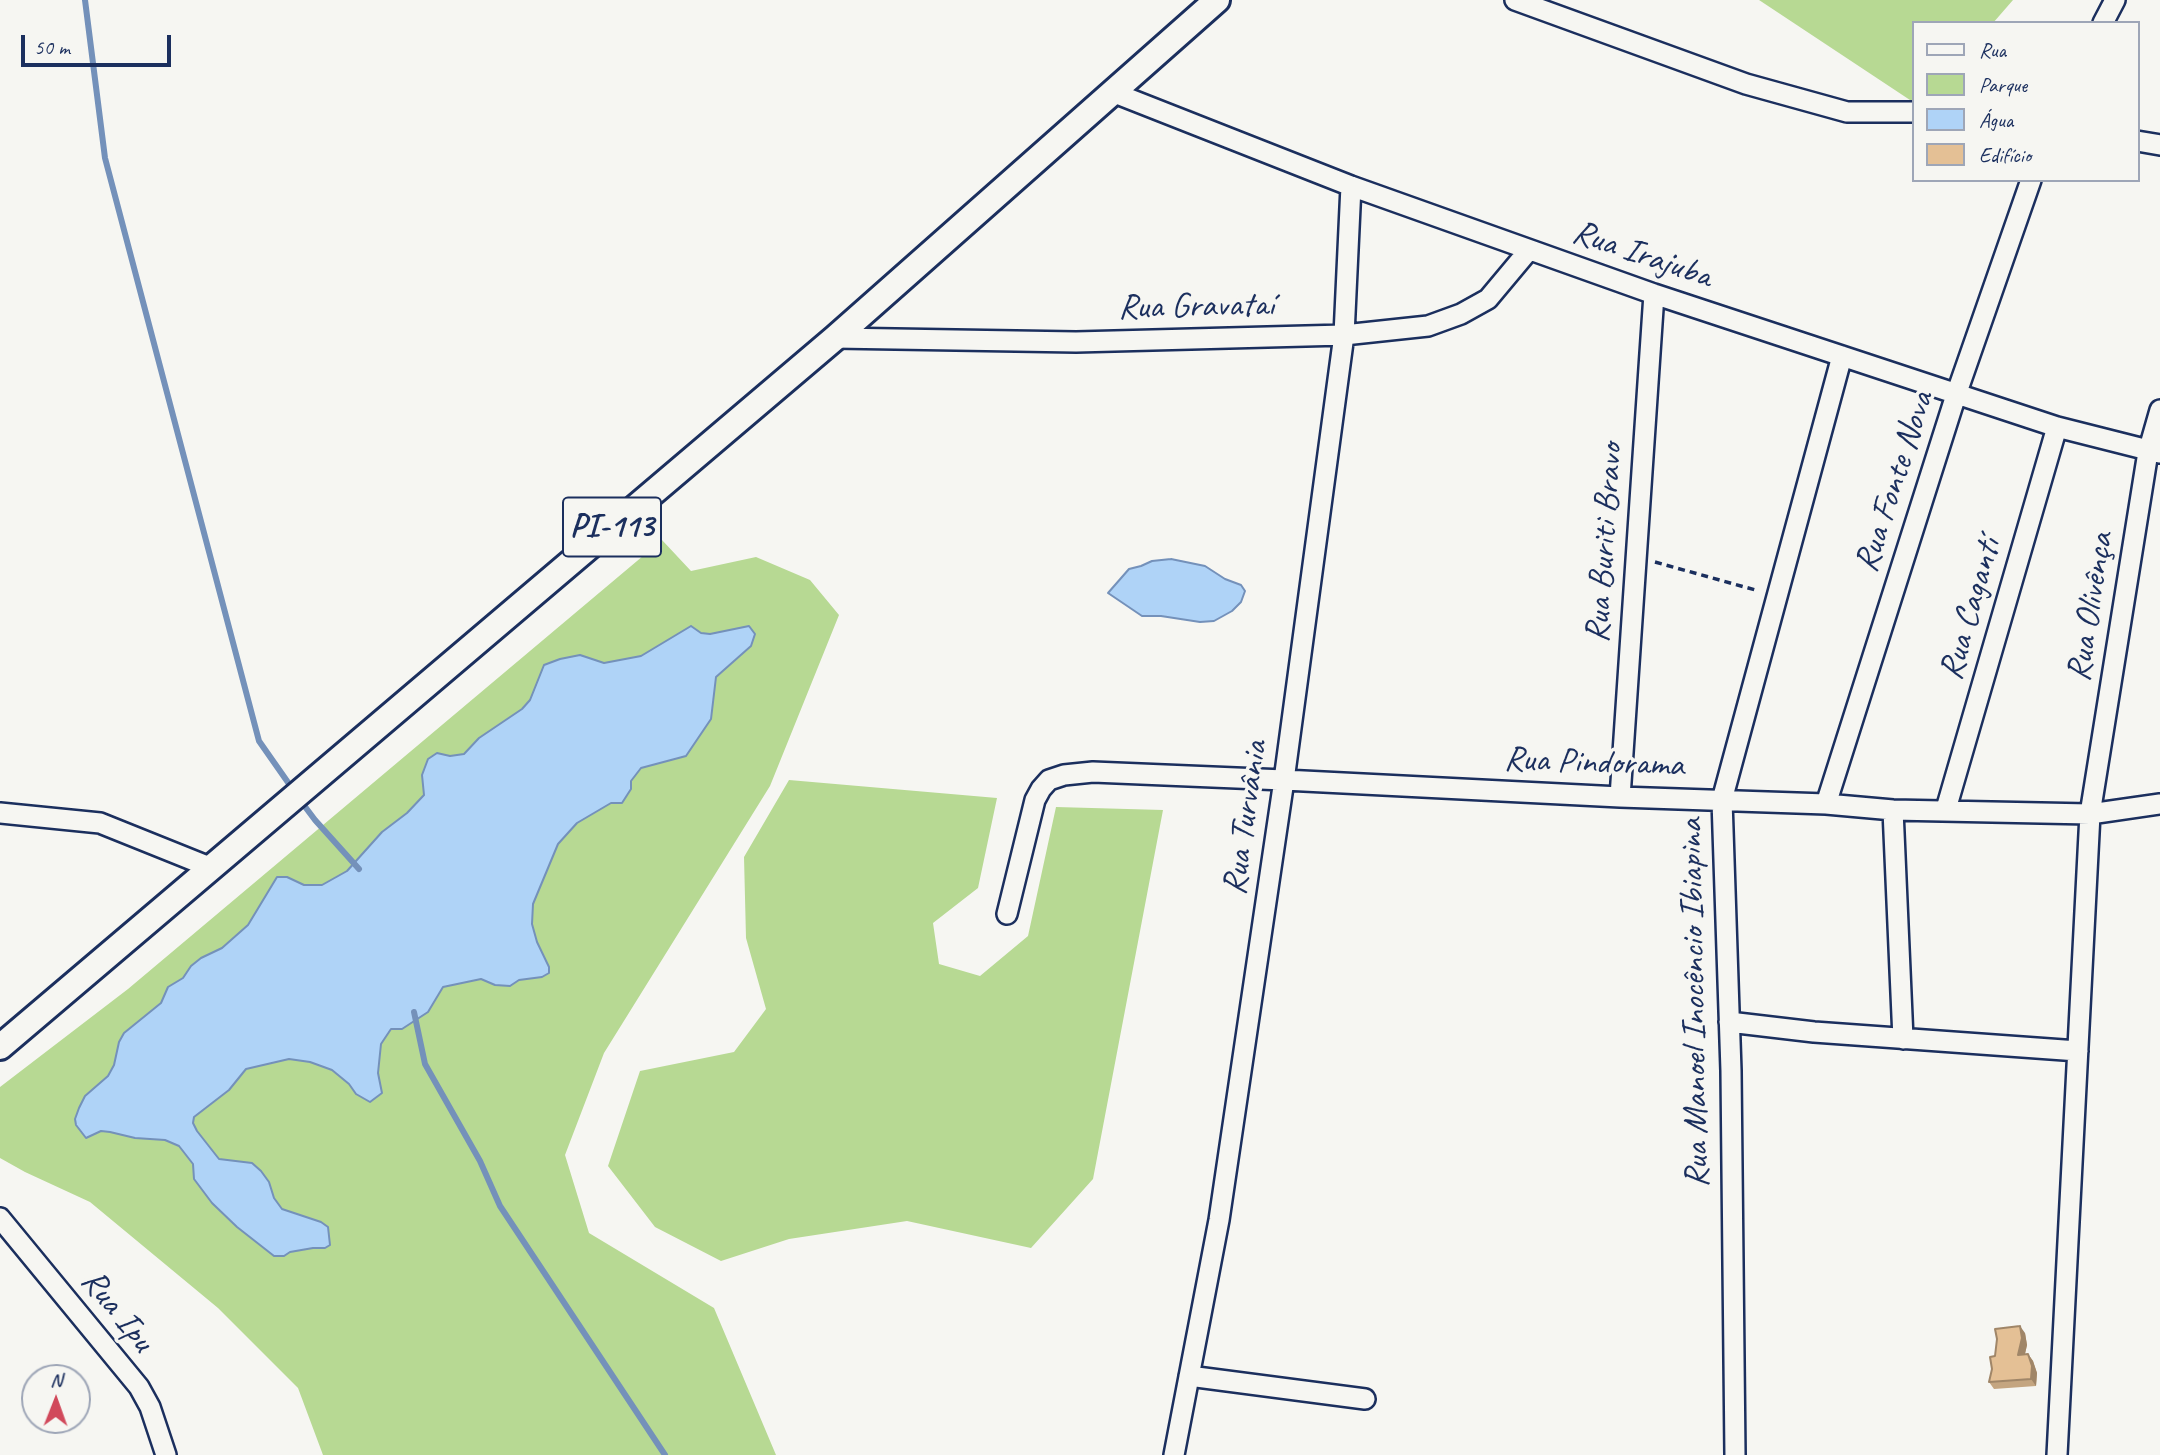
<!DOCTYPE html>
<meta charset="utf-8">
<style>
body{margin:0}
#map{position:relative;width:2160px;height:1455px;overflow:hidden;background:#f6f6f2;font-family:Caveat,sans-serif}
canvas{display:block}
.legend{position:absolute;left:1912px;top:21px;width:228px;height:161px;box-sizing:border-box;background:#f6f6f2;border:2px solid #9ea6b7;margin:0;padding:9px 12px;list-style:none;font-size:21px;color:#1b2f5e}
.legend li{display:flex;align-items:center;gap:14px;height:35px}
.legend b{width:35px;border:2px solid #9ea6b7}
.north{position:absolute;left:21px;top:1364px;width:70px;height:70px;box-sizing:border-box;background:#f6f6f2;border:2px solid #9ea6b7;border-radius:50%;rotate:1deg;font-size:19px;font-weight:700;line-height:28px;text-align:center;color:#1b2f5e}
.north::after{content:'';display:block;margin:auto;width:24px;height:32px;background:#d1495b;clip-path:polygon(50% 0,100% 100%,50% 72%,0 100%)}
.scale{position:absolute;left:21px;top:35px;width:150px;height:32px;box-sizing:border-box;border:4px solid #1b2f5e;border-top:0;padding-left:9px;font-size:21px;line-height:24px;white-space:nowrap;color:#1b2f5e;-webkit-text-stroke:5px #f6f6f2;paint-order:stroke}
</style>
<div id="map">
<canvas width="2160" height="1455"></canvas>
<ul class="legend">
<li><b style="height:9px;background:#f6f6f2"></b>Rua</li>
<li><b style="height:19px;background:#b7d993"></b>Parque</li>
<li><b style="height:19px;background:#afd3f7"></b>Água</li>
<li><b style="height:19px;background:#e4c095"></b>Edifício</li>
</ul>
<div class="north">N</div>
<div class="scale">50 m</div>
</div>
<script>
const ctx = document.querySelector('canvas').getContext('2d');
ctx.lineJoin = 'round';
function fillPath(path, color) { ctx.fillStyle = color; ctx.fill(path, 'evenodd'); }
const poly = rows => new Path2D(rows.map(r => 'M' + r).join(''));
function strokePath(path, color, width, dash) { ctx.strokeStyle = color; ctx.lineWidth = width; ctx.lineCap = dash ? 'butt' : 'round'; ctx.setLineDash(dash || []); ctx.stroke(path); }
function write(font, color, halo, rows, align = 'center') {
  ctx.font = font + ' Caveat,sans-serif'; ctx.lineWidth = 7; ctx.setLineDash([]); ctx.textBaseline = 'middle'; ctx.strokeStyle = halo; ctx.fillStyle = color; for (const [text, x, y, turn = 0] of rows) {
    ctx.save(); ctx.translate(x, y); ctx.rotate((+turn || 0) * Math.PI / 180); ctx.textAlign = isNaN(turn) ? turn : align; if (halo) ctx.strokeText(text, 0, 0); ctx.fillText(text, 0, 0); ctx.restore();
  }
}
const green = poly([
 [1759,0,2013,0,1993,23,1913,23,1913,102],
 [662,540,691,571,756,557,810,580,839,615,770,786,604,1053,565,1155,589,1233,714,1308,776,1455,323,1455,298,1388,218,1308,90,1202,25,1172,0,1158,0,1087,128,989],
 [789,780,997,798,978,888,933,923,939,964,980,976,1028,936,1056,807,1163,810,1093,1179,1031,1248,907,1221,789,1239,721,1261,655,1227,608,1166,640,1071,734,1052,766,1009,746,938,744,857]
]);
const water = poly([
 [1171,559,1205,566,1225,579,1241,585,1245,591,1241,602,1232,611,1214,621,1200,622,1161,616,1142,616,1108,593,1129,569,1141,566,1152,561,1171,559],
 [691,626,701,633,710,634,749,626,755,634,751,646,716,677,711,719,686,756,641,768,631,781,631,789,622,803,611,803,577,823,558,844,533,904,532,924,537,942,549,967,549,973,542,977,519,980,510,986,495,985,481,979,443,987,428,1012,402,1029,391,1029,381,1044,378,1073,382,1093,370,1102,356,1094,349,1084,332,1070,310,1062,289,1059,246,1069,229,1090,194,1117,193,1123,197,1131,219,1159,252,1163,261,1171,269,1182,274,1198,282,1209,321,1222,328,1227,330,1245,325,1248,313,1248,290,1252,284,1256,274,1256,237,1227,212,1203,194,1179,193,1164,179,1146,165,1140,135,1138,110,1132,101,1131,86,1138,76,1125,75,1119,79,1108,85,1096,108,1076,114,1065,119,1042,124,1033,161,1003,168,987,183,978,191,966,201,958,222,948,248,925,277,877,287,877,304,885,322,885,347,871,382,832,407,813,424,795,422,775,428,759,437,753,450,756,464,754,479,738,522,709,530,700,544,665,560,659,580,655,604,663,641,656,691,626]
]);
const stream = poly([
 [85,0,105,158,259,741,294,791],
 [300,800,315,820,359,869],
 [414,1012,425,1064,480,1161,500,1206,665,1455]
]);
const path = poly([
 [1655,562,1759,591]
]);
const minor = poly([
 [1515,0,1746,84,1847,112,1913,112],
 [2103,23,2115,0],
 [1112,92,1351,186,1654,294,2057,427,2160,453],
 [2137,141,2160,145],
 [835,338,1076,342,1344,335,1428,326,1461,314,1488,299,1529,250],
 [1620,797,1654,294],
 [1826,804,1956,395,2031,180],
 [1946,809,2057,427],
 [1893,810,1903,1039],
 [0,813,100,823,212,868],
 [1007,914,1035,800,1041,789,1049,780,1064,775,1093,772,1284,780,1620,797,1826,804,1893,810,2090,814,2160,804],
 [1729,1022,1814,1032,2078,1051],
 [0,1218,139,1387,150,1407,166,1455],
 [1189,1376,1365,1399],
 [1174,1455,1219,1220,1284,780,1344,335,1351,186],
 [1735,1455,1731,1071,1722,800,1842,356],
 [2057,1455,2090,814,2148,452,2160,410]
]);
const major = poly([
 [0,1047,835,338,1217,0]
]);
const wall = poly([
 [2025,1333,2027,1345,2025,1354,2028,1354,2033,1361,2037,1373,2036,1386,1994,1389,1989,1382,1995,1356]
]);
const shadedWall = poly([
 [2020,1326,2025,1333,2027,1345,2023,1362,2018,1355],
 [2028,1354,2033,1361,2037,1373,2036,1386,2031,1379]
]);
const building = poly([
 [2020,1326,2022,1338,2018,1355,2028,1354,2032,1366,2031,1379,1989,1382,1992,1369,1990,1357,1995,1356,1997,1339,1995,1329,2020,1326]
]);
const shields = [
 [612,527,98]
];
const shieldNames = [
 ["PI-113",612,527]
];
const streetNames = [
 ["Rua Irajuba",1642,255,19],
 ["Rua Gravataí",1196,307,-1],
 ["Rua Fonte Nova",1895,482,-72],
 ["Rua Buriti Bravo",1605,543,-86],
 ["Rua Olivênça",2091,607,-81],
 ["Rua Cagantí",1971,609,-74],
 ["Rua Pindorama",1594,763,2],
 ["Rua Turvânia",1246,818,-82],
 ["Rua Manoel Inocêncio Ibiapina",1695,1003,-91],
 ["Rua Ipu",117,1311,51]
];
fillPath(green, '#b7d993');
fillPath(water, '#afd3f7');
strokePath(water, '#7491ba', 2);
strokePath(stream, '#7491ba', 6);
strokePath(minor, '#1b2f5e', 24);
strokePath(major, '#1b2f5e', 30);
strokePath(path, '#1b2f5e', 3.5, [7, 5]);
strokePath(minor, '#f6f6f2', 19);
strokePath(major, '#f6f6f2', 24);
fillPath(wall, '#c4a580');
fillPath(shadedWall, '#a08668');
fillPath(building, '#e4c095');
strokePath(building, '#a08668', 2);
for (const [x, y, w] of shields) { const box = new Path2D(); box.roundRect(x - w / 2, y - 29.5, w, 59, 5); ctx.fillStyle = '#f6f6f2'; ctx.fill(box); strokePath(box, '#1b2f5e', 2); }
write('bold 33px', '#1b2f5e', null, shieldNames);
write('35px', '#1b2f5e', '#f6f6f2', streetNames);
</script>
